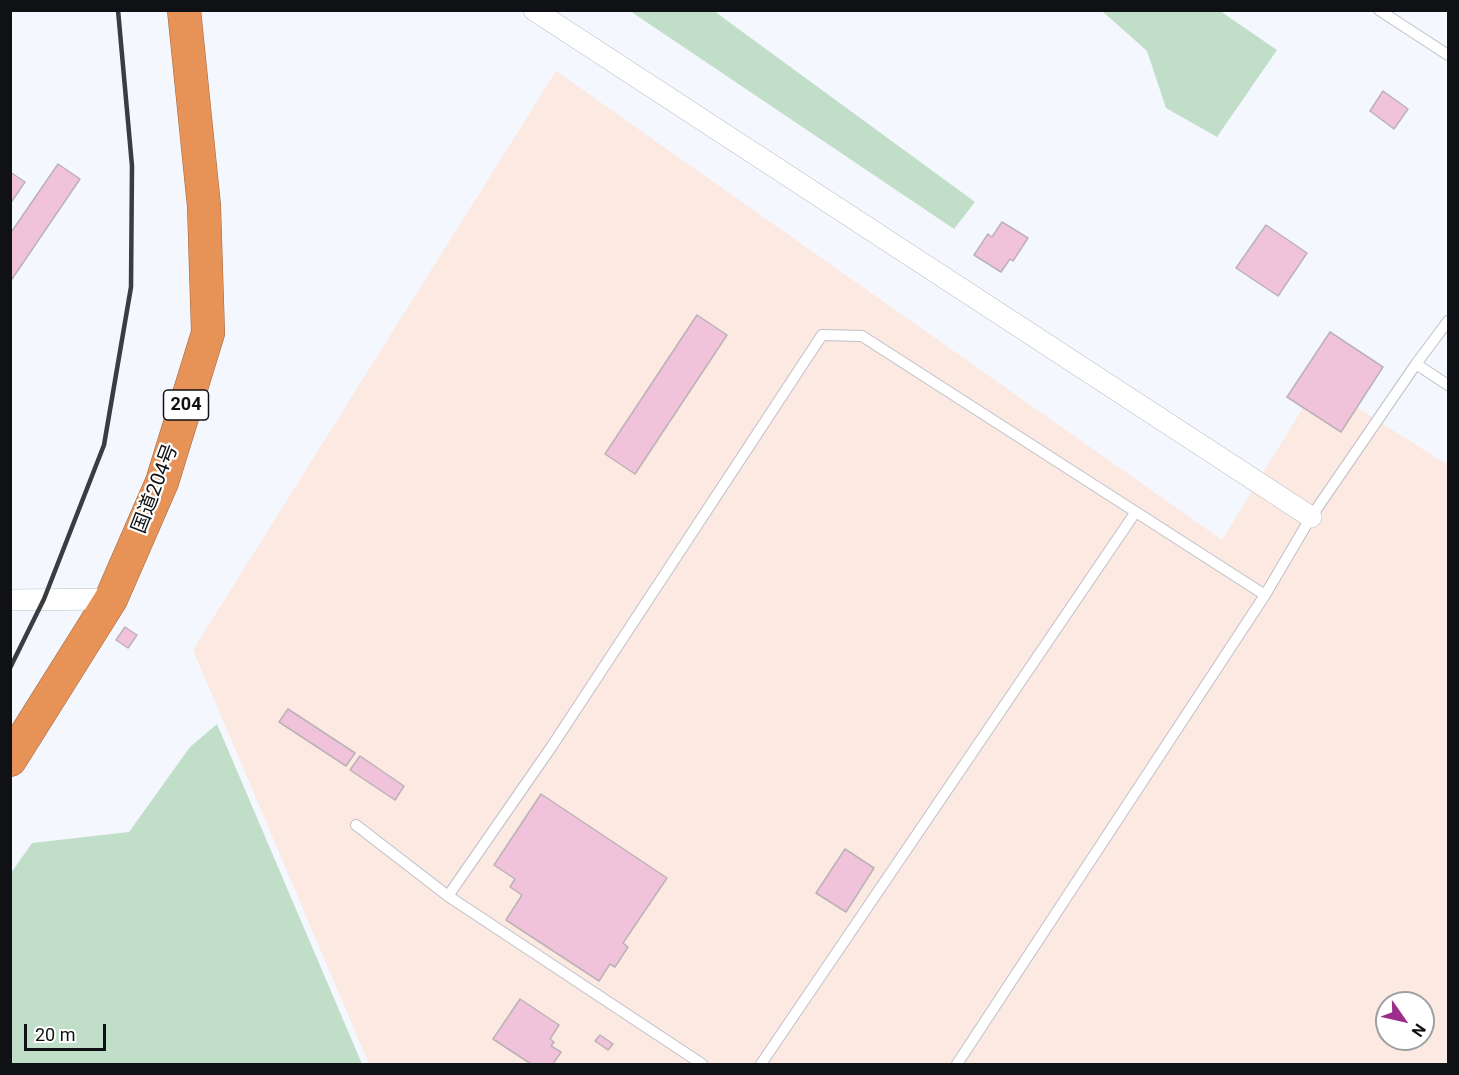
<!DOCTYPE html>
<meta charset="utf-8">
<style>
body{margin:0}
#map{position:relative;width:1459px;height:1075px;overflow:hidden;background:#f5f7fe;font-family:Roboto,sans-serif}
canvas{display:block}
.frame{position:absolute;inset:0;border:12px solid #101114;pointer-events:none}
.north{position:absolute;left:1375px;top:991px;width:60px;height:60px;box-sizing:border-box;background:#fff;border:2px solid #9fa0a1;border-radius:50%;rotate:124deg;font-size:16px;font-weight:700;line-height:24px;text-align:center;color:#101114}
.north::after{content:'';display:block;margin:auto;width:21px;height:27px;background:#9c2d8b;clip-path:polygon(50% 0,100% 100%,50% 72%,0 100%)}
.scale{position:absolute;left:24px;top:1024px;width:82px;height:27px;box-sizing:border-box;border:3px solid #101114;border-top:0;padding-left:8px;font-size:18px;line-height:21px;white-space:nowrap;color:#101114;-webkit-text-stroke:4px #fff;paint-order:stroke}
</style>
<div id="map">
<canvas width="1459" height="1075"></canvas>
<div class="frame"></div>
<div class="north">N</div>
<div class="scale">20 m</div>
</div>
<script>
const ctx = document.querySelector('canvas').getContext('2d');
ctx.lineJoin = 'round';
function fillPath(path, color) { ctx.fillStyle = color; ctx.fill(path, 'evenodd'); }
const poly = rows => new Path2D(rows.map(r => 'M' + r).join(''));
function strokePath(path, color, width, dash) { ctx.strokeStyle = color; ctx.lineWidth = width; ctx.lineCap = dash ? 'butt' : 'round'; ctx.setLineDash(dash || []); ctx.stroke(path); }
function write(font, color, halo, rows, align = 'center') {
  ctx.font = font + ' Roboto,"Noto Sans JP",sans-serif'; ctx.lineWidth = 4.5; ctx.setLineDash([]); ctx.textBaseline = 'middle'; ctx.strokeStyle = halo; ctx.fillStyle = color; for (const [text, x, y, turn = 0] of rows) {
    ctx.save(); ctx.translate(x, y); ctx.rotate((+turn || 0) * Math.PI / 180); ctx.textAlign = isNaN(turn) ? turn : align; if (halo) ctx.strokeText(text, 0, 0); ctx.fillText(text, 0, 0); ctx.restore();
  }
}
const industrial = poly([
 [556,71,1222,540,1318,383,1448,465,1448,1064,369,1064,193,650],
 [1387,1003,1423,1003,1423,1039,1387,1039]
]);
const green = poly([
 [630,11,714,11,975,202,954,229],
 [1102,11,1220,11,1277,50,1217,137,1166,108,1147,51],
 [217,724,362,1064,11,1064,11,873,32,843,129,832,190,747]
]);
const building = poly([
 [1383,91,1408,109,1394,129,1370,111,1383,91],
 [58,164,80,179,10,282,10,234,58,164],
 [10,172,25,182,10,204,10,172],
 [1002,222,1028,238,1013,261,1010,259,1001,272,974,255,988,234,992,237,1002,222],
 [1266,225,1307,253,1278,296,1236,268,1266,225],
 [697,315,727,335,635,474,605,454,697,315],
 [1330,332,1383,367,1341,432,1287,397,1330,332],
 [125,627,137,635,128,648,116,640,125,627],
 [288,709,355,753,346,766,279,722,288,709],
 [360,756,404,786,395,800,350,770,360,756],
 [541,794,667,878,623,943,628,947,615,967,610,964,599,981,506,920,522,895,510,887,515,879,494,865,541,794],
 [845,849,874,868,846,912,816,893,845,849],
 [520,999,559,1025,550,1039,554,1042,551,1046,561,1052,553,1064,531,1064,493,1039,520,999],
 [600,1035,613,1044,608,1050,595,1041,600,1035]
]);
const lane = poly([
 [1379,10,1448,55],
 [1416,364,1448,385],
 [356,825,448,896,702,1064],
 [448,896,552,746,822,335,862,336,1265,595],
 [761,1064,1135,513],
 [957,1064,1265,595,1311,517,1416,364,1448,321]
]);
const street = poly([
 [534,10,1311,517],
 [10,600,111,599]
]);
const highway = poly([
 [10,760,111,599,162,482,208,333,204,206,184,10]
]);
const rail = poly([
 [10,668,44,599,104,445,131,287,132,166,118,10]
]);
const shields = [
 [186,405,45]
];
const shieldNames = [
 ["204",186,405]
];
const streetNames = [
 ["国道204号",156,489,-69]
];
fillPath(industrial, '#fce9e1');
fillPath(green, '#c1dec9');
fillPath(building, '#f1c3db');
strokePath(building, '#bbb2b7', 1.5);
strokePath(lane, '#bec0c9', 12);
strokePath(street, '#bec0c9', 22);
strokePath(highway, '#9c6640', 34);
strokePath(lane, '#fff', 10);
strokePath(street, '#fff', 21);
strokePath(highway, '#e79357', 33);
strokePath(rail, '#3b3c40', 4.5);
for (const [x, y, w] of shields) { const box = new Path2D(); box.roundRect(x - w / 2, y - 15, w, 30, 4.5); ctx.fillStyle = '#fff'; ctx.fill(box); strokePath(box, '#101114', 1.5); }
write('bold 18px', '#101114', null, shieldNames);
write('20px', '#101114', '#fff', streetNames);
</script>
